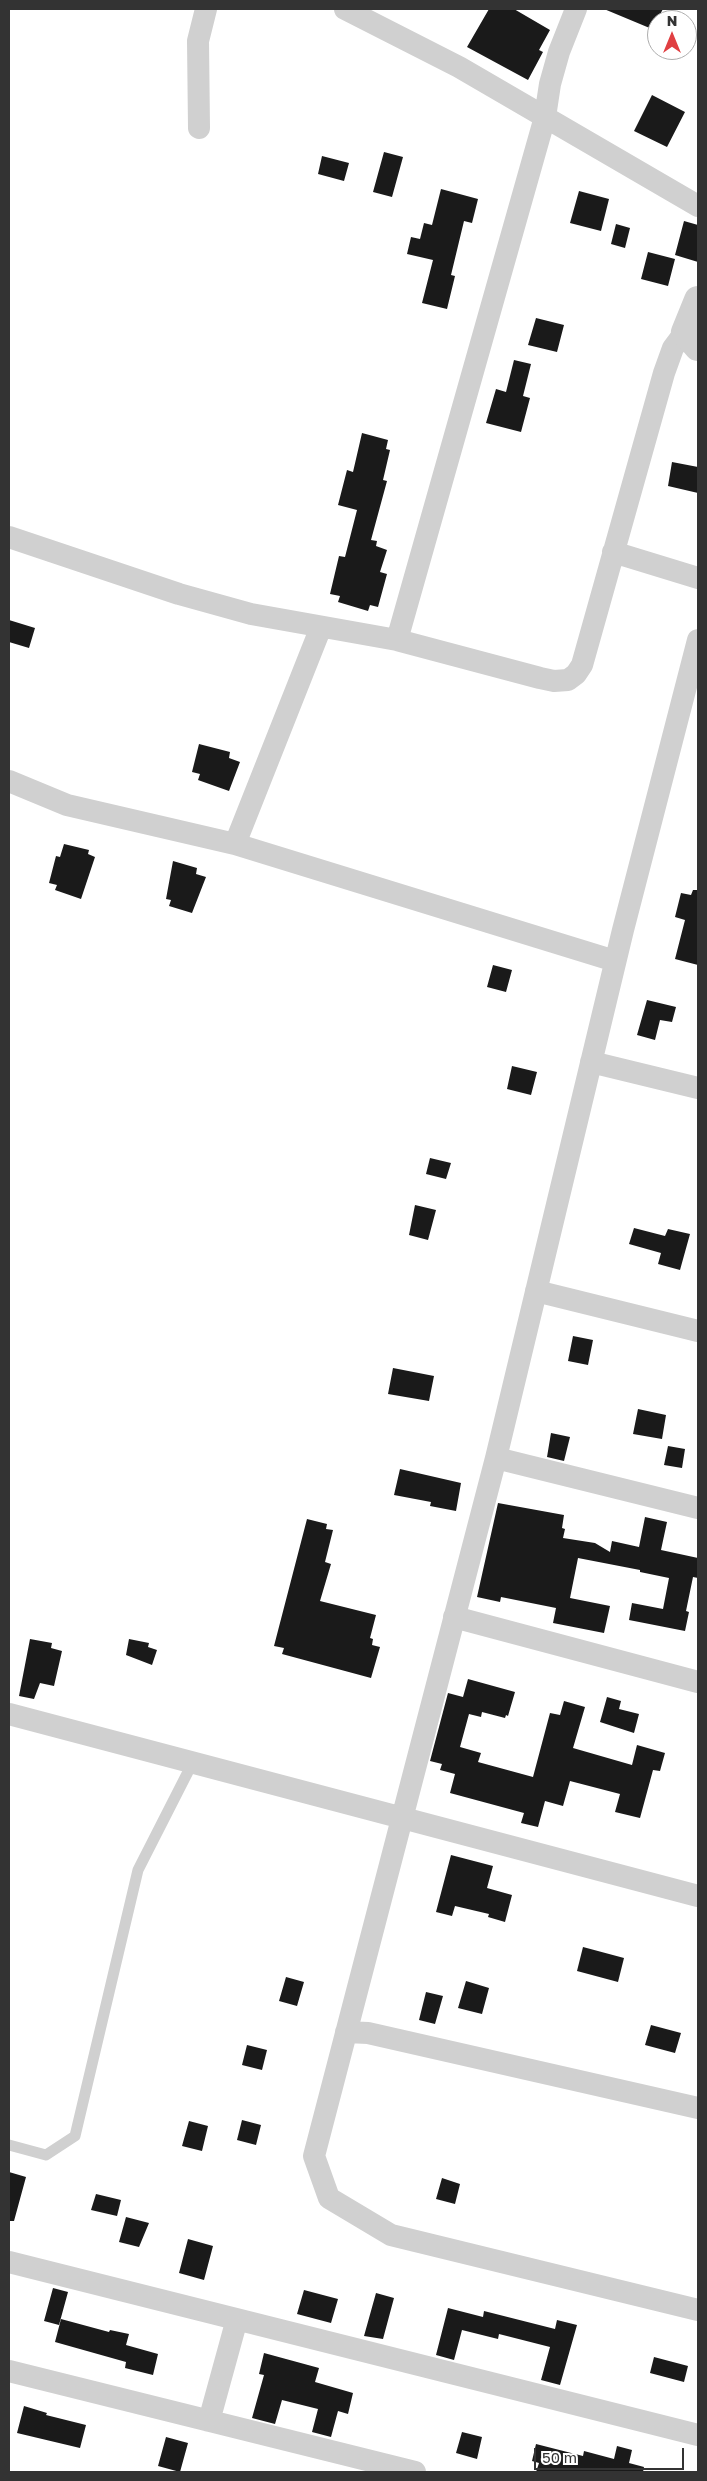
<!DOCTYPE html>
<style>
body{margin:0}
#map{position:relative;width:707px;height:2481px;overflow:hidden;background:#fff;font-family:"Golos Text",sans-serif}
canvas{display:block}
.frame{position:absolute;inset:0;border:10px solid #333;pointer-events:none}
.north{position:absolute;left:647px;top:10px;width:50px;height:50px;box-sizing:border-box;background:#fff;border:1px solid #adadad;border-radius:50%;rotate:0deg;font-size:14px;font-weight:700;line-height:20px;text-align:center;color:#333}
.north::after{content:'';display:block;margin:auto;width:18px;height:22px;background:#e03f42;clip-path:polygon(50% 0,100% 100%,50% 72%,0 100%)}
.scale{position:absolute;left:534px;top:2448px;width:150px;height:22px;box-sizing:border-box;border:2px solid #333;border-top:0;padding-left:6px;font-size:15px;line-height:18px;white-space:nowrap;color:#333;-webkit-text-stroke:4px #fff;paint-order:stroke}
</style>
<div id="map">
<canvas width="707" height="2481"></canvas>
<div class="frame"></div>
<div class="north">N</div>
<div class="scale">50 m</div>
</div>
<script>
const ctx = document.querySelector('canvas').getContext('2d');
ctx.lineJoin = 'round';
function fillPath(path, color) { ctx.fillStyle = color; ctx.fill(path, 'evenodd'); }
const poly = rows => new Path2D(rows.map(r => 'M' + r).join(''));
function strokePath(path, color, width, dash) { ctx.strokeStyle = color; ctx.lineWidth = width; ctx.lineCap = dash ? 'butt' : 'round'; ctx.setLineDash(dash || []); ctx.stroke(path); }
const building = poly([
 [489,9,514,9,550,30,539,50,543,52,528,80,467,47],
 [604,9,663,9,652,29],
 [652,95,685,112,667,147,634,131],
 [384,152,403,157,392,197,373,192],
 [322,156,349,163,344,181,318,174],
 [441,189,478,199,472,223,464,221,451,275,455,276,447,309,422,303,433,260,407,254,411,237,420,239,424,223,432,225],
 [579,191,609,199,601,231,570,223],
 [684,221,698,225,698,262,675,255],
 [616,224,630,228,625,248,611,244],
 [648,252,675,259,668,286,641,279],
 [536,318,564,325,557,352,528,345],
 [514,360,531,364,523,396,530,398,521,432,486,423,496,389,506,392],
 [362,433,388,440,386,449,390,450,383,480,387,481,371,540,377,541,376,546,387,550,380,572,387,574,378,607,370,605,368,611,338,602,340,596,330,594,339,556,345,557,357,510,338,505,347,470,353,472],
 [672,462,698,467,698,493,668,486],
 [9,620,35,628,29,648,9,642],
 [199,744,230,752,229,758,240,762,229,791,198,780,200,774,192,772],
 [64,844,89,850,88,854,95,857,81,899,55,890,57,885,49,883,56,856,60,857],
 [173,861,197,868,196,874,206,877,192,913,169,906,171,900,166,899],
 [693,890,698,890,698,965,675,959,685,920,675,917,681,893,691,895],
 [493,965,512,970,506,992,487,987],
 [647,1000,676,1007,672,1022,660,1020,655,1040,637,1035],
 [512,1066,537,1072,531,1095,507,1089],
 [430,1158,451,1163,446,1179,426,1174],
 [415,1205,436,1210,428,1240,409,1235],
 [634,1228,665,1236,668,1229,690,1234,680,1270,658,1264,661,1253,629,1244],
 [573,1336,593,1340,588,1365,568,1361],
 [393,1368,434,1376,429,1401,388,1394],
 [638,1409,666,1415,662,1439,633,1434],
 [551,1433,570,1437,564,1461,547,1457],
 [668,1446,685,1449,682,1468,664,1465],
 [400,1469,461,1483,456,1511,430,1506,431,1502,394,1495],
 [498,1503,564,1515,562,1528,565,1529,563,1538,595,1543,610,1552,612,1541,639,1547,645,1517,667,1522,661,1550,698,1558,698,1578,693,1577,686,1611,689,1612,685,1631,629,1620,632,1603,663,1609,669,1578,640,1572,640,1570,578,1558,570,1598,610,1606,604,1633,553,1623,556,1608,501,1597,500,1602,477,1597],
 [307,1519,327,1524,326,1529,333,1530,325,1562,331,1564,320,1601,376,1615,370,1638,373,1639,372,1645,380,1647,371,1678,282,1654,284,1648,274,1646],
 [30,1639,52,1643,51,1648,62,1651,54,1686,40,1683,34,1699,19,1696],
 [129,1639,149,1643,148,1647,157,1650,152,1665,126,1655],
 [468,1679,515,1692,508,1716,506,1715,505,1718,482,1712,481,1717,469,1714,460,1747,481,1753,478,1762,533,1777,550,1713,560,1715,564,1701,585,1707,573,1748,632,1765,637,1745,665,1753,660,1771,653,1770,640,1818,615,1812,620,1794,570,1781,563,1806,545,1801,538,1827,521,1823,524,1813,450,1793,455,1774,440,1770,442,1764,430,1761,448,1693,463,1697],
 [607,1697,621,1701,619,1709,639,1714,634,1733,600,1722],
 [451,1855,493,1866,487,1888,512,1895,505,1922,488,1917,489,1914,455,1906,452,1916,436,1912],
 [583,1947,624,1958,618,1982,577,1971],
 [286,1977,304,1982,297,2006,279,2001],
 [466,1981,489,1988,482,2014,458,2008],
 [426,1992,443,1996,435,2024,419,2020],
 [651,2025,681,2033,675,2053,645,2045],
 [247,2045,267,2050,262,2070,242,2065],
 [242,2120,261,2125,256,2145,237,2140],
 [189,2121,208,2126,202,2151,182,2146],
 [9,2172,26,2177,14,2221,9,2221],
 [442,2178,460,2184,455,2204,436,2199],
 [96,2194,121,2200,117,2216,91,2210],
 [126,2217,149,2223,139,2247,119,2242],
 [188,2239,213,2246,204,2280,179,2273],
 [53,2288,68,2292,59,2325,44,2321],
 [304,2290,338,2299,331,2323,297,2314],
 [376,2293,394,2298,383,2339,364,2336],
 [448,2308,483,2317,484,2311,555,2329,557,2320,577,2325,560,2385,541,2380,550,2347,499,2334,498,2339,462,2330,454,2360,436,2355],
 [61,2319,109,2332,110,2330,129,2334,126,2345,158,2354,153,2375,125,2368,126,2362,55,2342],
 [264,2353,319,2368,315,2382,353,2393,348,2414,338,2411,331,2437,312,2432,318,2409,282,2400,275,2424,252,2418,264,2375,259,2374],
 [654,2357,688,2366,684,2382,650,2373],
 [24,2406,47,2413,46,2415,86,2425,80,2448,17,2433],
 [462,2432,482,2437,477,2459,456,2453],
 [166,2437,188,2443,180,2472,158,2466],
 [536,2444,583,2456,584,2451,614,2459,617,2446,632,2450,629,2463,644,2467,643,2472,536,2472,539,2463,532,2461]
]);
const service = poly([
 [9,2145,46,2155,75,2136,138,1870,193,1762]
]);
const minor = poly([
 [345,9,459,67,698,206],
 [199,128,198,41,206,9],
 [9,537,179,594,251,614,397,640,540,678,554,681,568,680,576,674,582,665,664,373,673,348,685,332],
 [613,552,698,578],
 [397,640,545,117,550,84,559,52,576,9],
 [698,640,623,930,496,1458,314,2156,329,2198,391,2235,698,2310],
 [9,781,67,805,235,844,615,961],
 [235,844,321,627],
 [591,1062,698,1088],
 [536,1291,698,1331],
 [496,1458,698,1508],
 [454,1617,698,1682],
 [9,1714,698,1896],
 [346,2032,368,2033,698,2108],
 [9,2262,698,2435],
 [9,2371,415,2472],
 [209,2421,237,2319]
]);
const tertiary = poly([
 [698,300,685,332,698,347]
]);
fillPath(building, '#1a1a1a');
strokePath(service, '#d0d0d0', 11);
strokePath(minor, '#d0d0d0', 22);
strokePath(tertiary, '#d0d0d0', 28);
</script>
